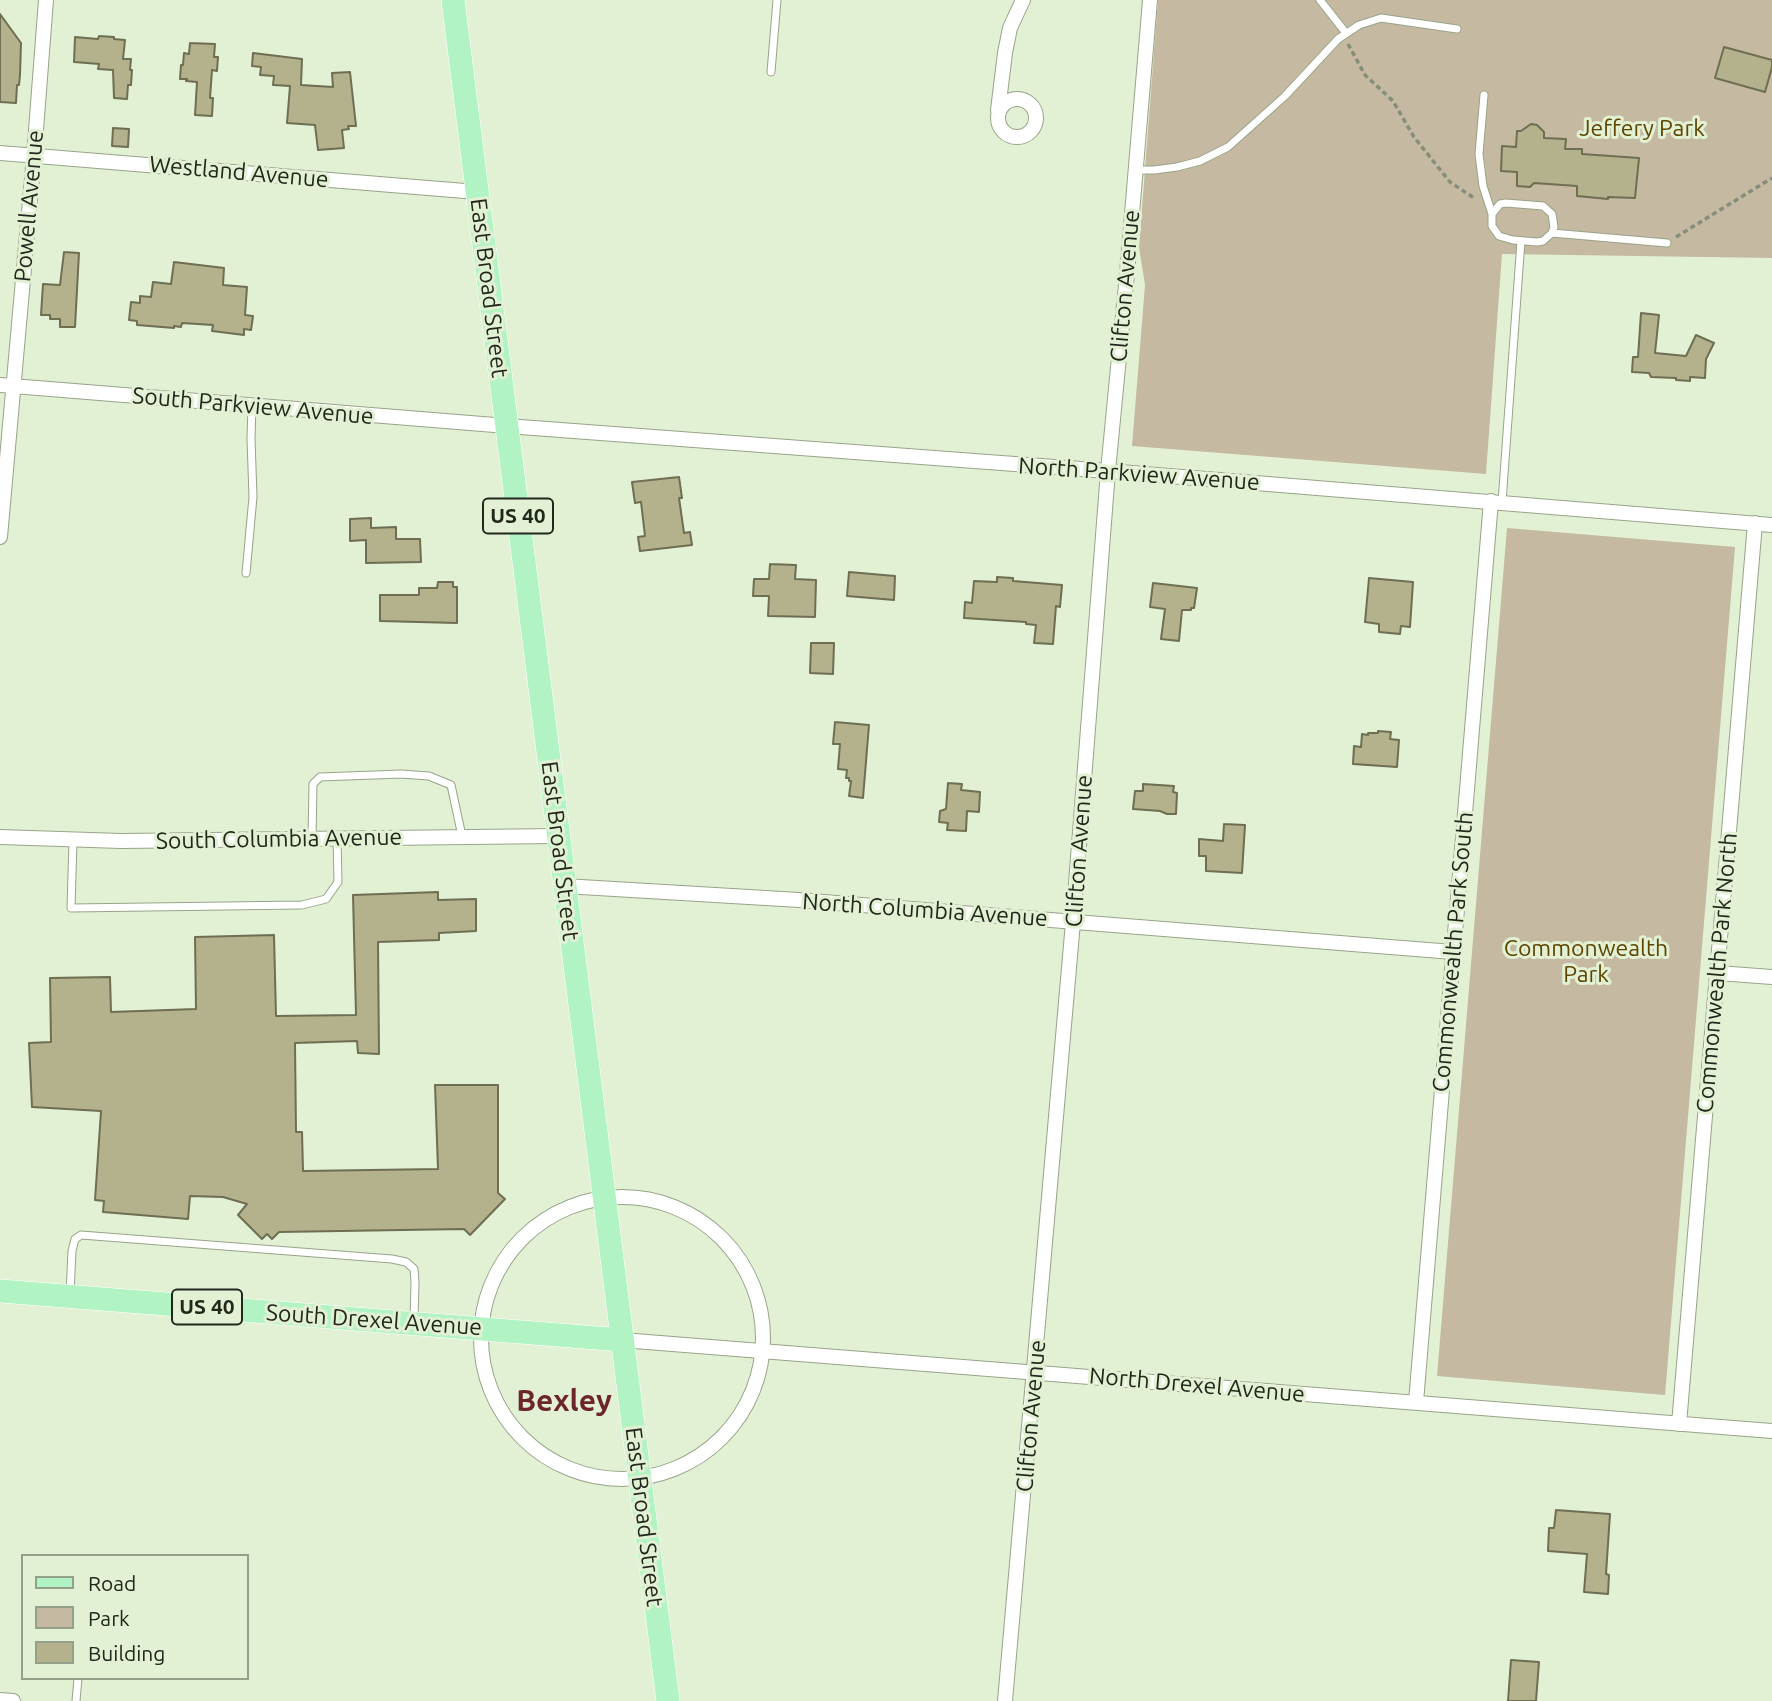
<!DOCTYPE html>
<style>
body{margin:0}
#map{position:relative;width:1772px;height:1701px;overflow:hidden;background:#e2f1d4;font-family:Ubuntu,sans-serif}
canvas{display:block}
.legend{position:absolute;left:21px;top:1554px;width:228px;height:126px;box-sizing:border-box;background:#e2f1d4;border:2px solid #95a08a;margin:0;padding:9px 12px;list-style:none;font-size:21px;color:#22271c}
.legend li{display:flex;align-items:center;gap:14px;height:35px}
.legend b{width:35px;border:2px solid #95a08a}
</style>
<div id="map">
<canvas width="1772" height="1701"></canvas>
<ul class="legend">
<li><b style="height:9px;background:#b2f3c4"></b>Road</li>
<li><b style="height:19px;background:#c5b9a1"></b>Park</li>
<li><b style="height:19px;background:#b3b28c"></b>Building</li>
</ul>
</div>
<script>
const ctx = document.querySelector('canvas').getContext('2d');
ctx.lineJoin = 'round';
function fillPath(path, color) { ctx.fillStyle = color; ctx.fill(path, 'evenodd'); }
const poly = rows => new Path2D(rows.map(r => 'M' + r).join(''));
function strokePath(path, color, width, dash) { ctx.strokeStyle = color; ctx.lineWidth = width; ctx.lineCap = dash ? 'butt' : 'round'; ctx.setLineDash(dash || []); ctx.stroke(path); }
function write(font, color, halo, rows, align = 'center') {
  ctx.font = font + ' Ubuntu,sans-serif'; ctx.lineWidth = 6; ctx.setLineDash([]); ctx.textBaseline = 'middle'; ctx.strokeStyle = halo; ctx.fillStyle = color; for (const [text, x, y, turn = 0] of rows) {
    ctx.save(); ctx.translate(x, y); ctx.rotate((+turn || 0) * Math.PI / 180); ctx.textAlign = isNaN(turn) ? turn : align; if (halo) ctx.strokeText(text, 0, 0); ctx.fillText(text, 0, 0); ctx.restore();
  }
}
const green = poly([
 [1158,0,1772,0,1772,258,1502,254,1486,474,1132,446,1145,285,1139,247],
 [1507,528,1735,547,1665,1395,1437,1376]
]);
const building = poly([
 [0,14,21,43,20,75,19,85,17,85,16,103,0,102,0,14],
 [99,36,114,37,114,39,125,40,123,59,131,59,130,70,132,70,131,85,128,85,127,99,114,98,113,70,98,69,99,64,74,62,75,37,98,39,99,36],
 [190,43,215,44,214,57,218,57,217,71,212,70,210,98,213,98,212,116,195,115,197,82,186,81,187,79,180,79,181,65,183,65,184,53,189,54,190,43],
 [1724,47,1772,60,1772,67,1765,92,1715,78,1724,47],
 [253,53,302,59,301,85,333,87,332,73,350,72,356,126,348,126,349,129,342,130,344,148,318,150,315,125,287,123,290,86,273,85,274,76,260,75,261,67,252,66,253,53],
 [1531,124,1537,125,1544,132,1544,138,1566,139,1565,149,1582,149,1582,154,1639,158,1635,198,1608,197,1608,199,1577,196,1577,186,1534,183,1530,187,1517,186,1517,172,1501,171,1502,146,1516,147,1517,131,1521,131,1531,124],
 [113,128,129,129,128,147,112,146,113,128],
 [64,252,79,253,75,327,60,327,60,319,50,319,50,315,41,315,43,284,60,285,64,252],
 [174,262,224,268,223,285,247,287,245,315,253,316,251,330,244,329,244,335,212,331,213,325,182,323,181,327,174,326,174,328,137,325,137,321,129,320,131,302,140,303,140,296,151,297,153,282,171,284,174,262],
 [1641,313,1659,315,1655,353,1686,356,1696,335,1714,343,1706,359,1705,378,1690,377,1690,381,1676,380,1676,378,1651,377,1649,373,1632,372,1633,357,1638,357,1641,313],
 [679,477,682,498,679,498,684,533,690,532,692,545,640,551,638,537,645,536,641,502,635,503,632,482,679,477],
 [371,518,371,528,396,527,396,539,420,539,421,562,366,563,366,540,350,541,350,519,371,518],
 [770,564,796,565,795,579,816,580,815,617,768,616,769,596,753,596,754,579,769,579,770,564],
 [849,572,895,576,894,600,847,596,849,572],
 [997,577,1013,578,1013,581,1062,585,1060,607,1056,606,1053,644,1034,643,1036,625,1026,624,1026,622,964,618,965,602,972,603,974,581,997,582,997,577],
 [1369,578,1413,582,1410,627,1401,626,1400,634,1379,632,1379,624,1365,622,1369,578],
 [438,582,453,582,453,587,457,587,457,623,380,621,380,595,419,595,419,588,437,588,438,582],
 [1153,583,1197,588,1194,608,1191,608,1191,610,1182,610,1179,641,1161,639,1165,609,1150,607,1153,583],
 [811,643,834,643,833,674,810,673,811,643],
 [835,722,869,725,863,798,849,796,851,781,849,781,849,778,846,778,847,770,838,769,840,744,833,744,835,722],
 [1378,731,1391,732,1390,739,1399,740,1397,767,1353,764,1354,746,1361,747,1362,734,1368,735,1368,733,1378,733,1378,731],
 [948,783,962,784,961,790,980,792,979,812,967,811,966,831,947,830,948,823,939,822,940,811,946,809,948,783],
 [1143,784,1174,786,1173,792,1177,793,1176,814,1167,814,1160,811,1133,809,1135,791,1143,791,1143,784],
 [1224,824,1245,825,1242,873,1206,871,1206,856,1199,856,1199,839,1223,841,1224,824],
 [438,892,438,900,476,899,476,931,439,933,439,940,378,942,379,1054,358,1053,357,1041,295,1043,296,1132,302,1132,303,1171,438,1169,435,1085,498,1085,498,1193,505,1199,470,1235,464,1229,279,1232,272,1239,267,1234,262,1239,238,1215,247,1204,223,1197,190,1196,188,1219,103,1212,104,1201,95,1200,101,1111,32,1107,29,1043,51,1042,50,978,110,977,111,1012,196,1009,195,937,274,935,276,1016,356,1015,353,895,438,892],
 [1556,1510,1610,1514,1606,1574,1609,1575,1608,1594,1584,1592,1587,1554,1548,1551,1549,1528,1554,1528,1556,1510],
 [1511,1660,1539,1662,1536,1701,1508,1701,1511,1660]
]);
const path = poly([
 [1348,44,1365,75,1393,101,1414,137,1450,182,1474,198],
 [1676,237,1772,178]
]);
const lane = poly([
 [1320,0,1346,33],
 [771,72,777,0],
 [1484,95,1479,154,1483,186,1492,214],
 [1136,170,1154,170,1177,167,1200,161,1228,147,1285,96,1338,39,1359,25,1381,18,1457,29],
 [1506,203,1543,206,1552,214,1554,227,1552,233,1543,241,1537,242,1513,240,1499,236,1492,226,1492,214,1500,204,1506,203],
 [1552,233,1667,243],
 [1502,502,1521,241],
 [246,573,253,497,251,439,252,405],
 [312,839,313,784,320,777,401,774,429,776,451,785,462,836],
 [73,840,71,908,302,905,326,899,338,882,337,839],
 [70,1294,72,1251,75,1239,81,1235,392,1259,406,1262,414,1269,415,1282,414,1319],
 [76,1701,78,1678]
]);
const street = poly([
 '998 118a19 19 0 1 1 38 0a19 19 0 1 1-38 0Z',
 [998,110,1005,53,1010,28,1023,0],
 [0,153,477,192],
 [0,385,507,426,1108,471,1772,525],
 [0,537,34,156,46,0],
 [0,837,121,841,558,836],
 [564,886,799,900,1453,952],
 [1718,973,1772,977],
 '481 1338a141 141 0 1 1 282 0a141 141 0 1 1-282 0Z',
 [622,1340,1772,1431],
 [1416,1402,1491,501],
 [1679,1424,1755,523],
 [0,1700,13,1701],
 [1005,1701,1073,922,1108,471,1126,285,1150,0]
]);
const primary = poly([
 [453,0,668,1701],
 [0,1291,622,1340]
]);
const shields = [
 [518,516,70],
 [207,1307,70]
];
const shieldNames = [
 ["US 40",518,516],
 ["US 40",207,1307]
];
const parkNames = [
 ["Jeffery Park",1642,128],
 ["Commonwealth",1586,948],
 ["Park",1586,974]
];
const streetNames = [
 ["Westland Avenue",239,172,5],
 ["Powell Avenue",29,206,-85],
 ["Clifton Avenue",1125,286,-85],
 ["East Broad Street",489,288,83],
 ["South Parkview Avenue",253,406,5],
 ["North Parkview Avenue",1139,474,4],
 ["South Columbia Avenue",279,839,-1],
 ["East Broad Street",560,851,83],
 ["Clifton Avenue",1079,851,-86],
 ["North Columbia Avenue",925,910,4],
 ["Commonwealth Park South",1453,952,-85],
 ["Commonwealth Park North",1717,973,-85],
 ["South Drexel Avenue",374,1320,4],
 ["North Drexel Avenue",1197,1385,5],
 ["Clifton Avenue",1031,1416,-85],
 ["East Broad Street",644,1517,83]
];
const districtNames = [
 ["Bexley",564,1401]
];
fillPath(green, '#c5b9a1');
fillPath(building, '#b3b28c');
strokePath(building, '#6e6e52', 2);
strokePath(lane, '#97a489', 9);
strokePath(street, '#97a489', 16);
strokePath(primary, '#fff', 24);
strokePath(path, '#848e7a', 3.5, [5, 3.5]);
strokePath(lane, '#fff', 7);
strokePath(street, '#fff', 14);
strokePath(primary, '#b2f3c4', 23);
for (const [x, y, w] of shields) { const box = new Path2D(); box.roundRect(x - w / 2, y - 17.5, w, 35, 5); ctx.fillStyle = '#e2f1d4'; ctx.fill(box); strokePath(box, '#22271c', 2); }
write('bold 21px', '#22271c', null, shieldNames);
write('23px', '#5e4502', '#e2f1d4', parkNames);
write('23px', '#22271c', '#e2f1d4', streetNames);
write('bold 30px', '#6b252b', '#e2f1d4', districtNames);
</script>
